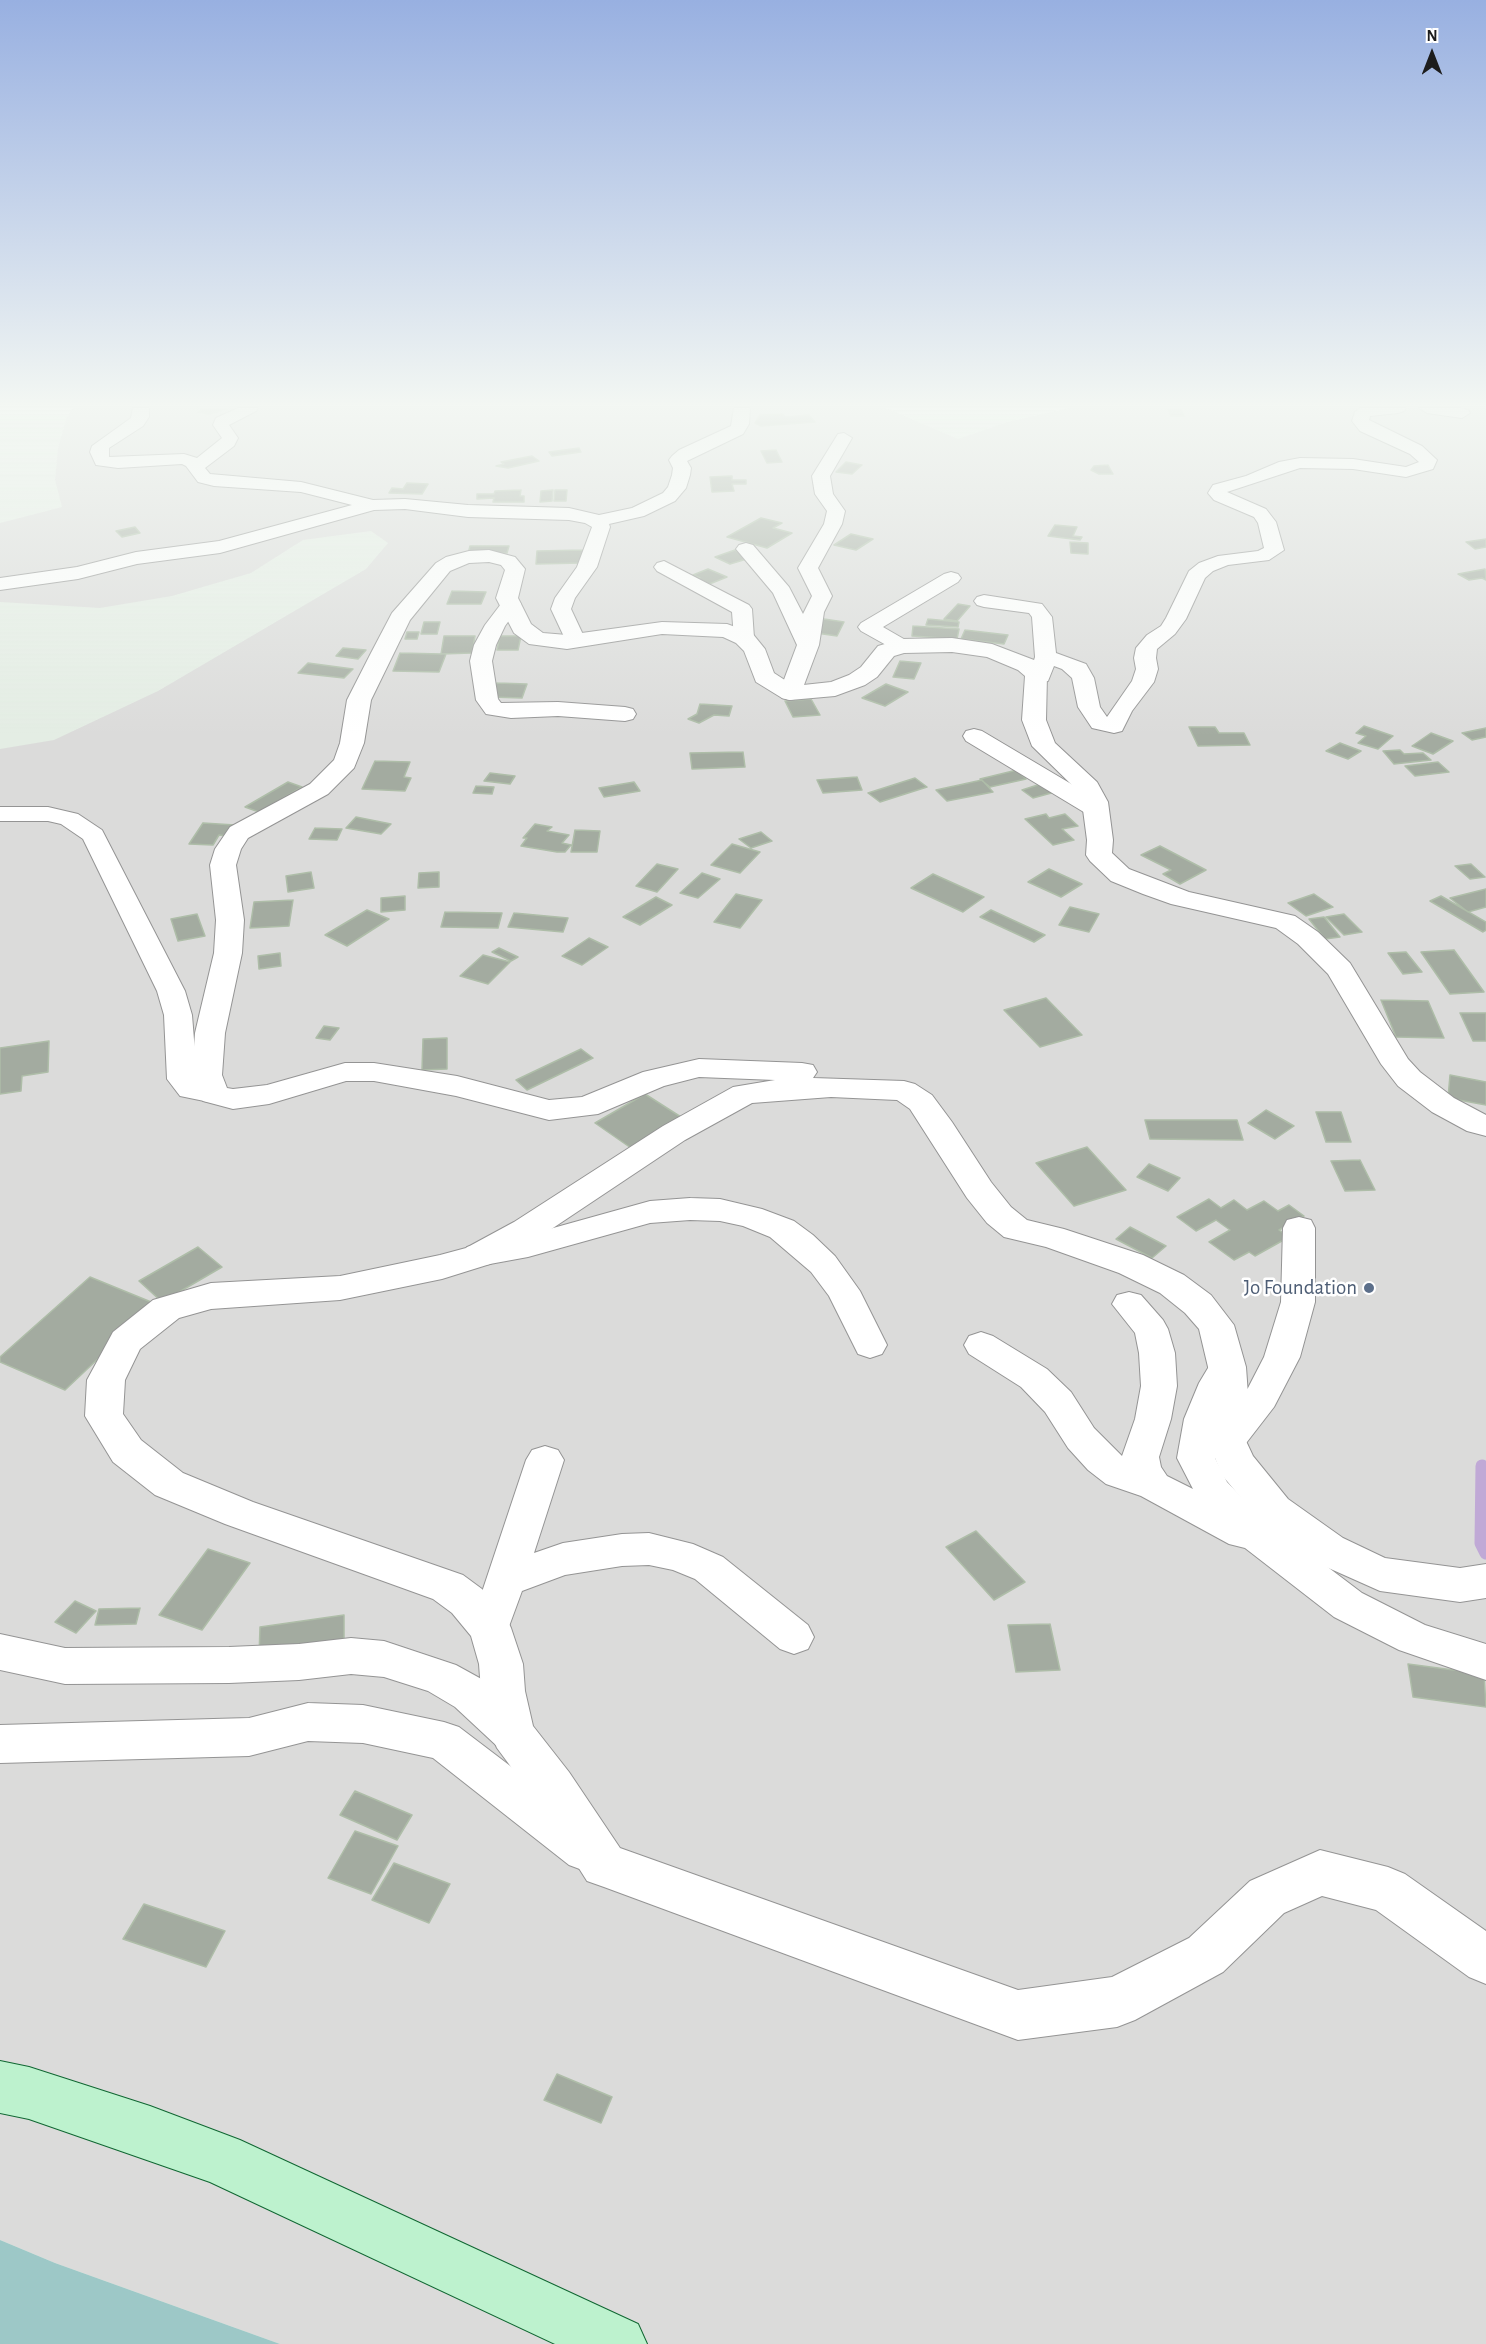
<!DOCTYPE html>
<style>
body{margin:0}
#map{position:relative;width:1486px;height:2344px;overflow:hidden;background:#e4ede4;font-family:"Alegreya Sans",sans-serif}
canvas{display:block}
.north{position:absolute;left:1402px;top:24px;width:60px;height:60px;-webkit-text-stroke:4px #fff;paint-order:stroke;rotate:0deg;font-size:16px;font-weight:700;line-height:24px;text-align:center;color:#1d1d1d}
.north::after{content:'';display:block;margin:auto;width:21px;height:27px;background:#1d1d1d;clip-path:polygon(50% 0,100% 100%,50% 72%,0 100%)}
</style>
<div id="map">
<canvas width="1486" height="2344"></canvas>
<div class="north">N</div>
</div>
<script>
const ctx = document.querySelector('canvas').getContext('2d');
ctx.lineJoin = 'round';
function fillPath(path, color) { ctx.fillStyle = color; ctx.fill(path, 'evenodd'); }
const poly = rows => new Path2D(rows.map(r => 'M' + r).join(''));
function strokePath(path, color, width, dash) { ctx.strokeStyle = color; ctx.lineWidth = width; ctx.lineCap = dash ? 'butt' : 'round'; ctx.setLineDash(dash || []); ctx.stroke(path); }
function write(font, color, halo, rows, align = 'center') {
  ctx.font = font + ' "Alegreya Sans",sans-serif'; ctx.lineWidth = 5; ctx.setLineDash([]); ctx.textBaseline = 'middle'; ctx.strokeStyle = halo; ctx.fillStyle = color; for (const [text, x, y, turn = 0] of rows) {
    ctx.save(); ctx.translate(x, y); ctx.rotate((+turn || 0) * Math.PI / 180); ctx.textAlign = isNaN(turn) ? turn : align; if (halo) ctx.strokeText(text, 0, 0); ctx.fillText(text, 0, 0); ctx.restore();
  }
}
const residential = poly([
 [73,408,886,408,958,439,1007,422,1069,408,1486,408,1486,2344,280,2344,55,2263,0,2240,0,749,54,740,158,691,366,569,388,543,371,531,303,540,251,573,172,596,100,608,0,602,0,523,62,507,55,480,58,448,66,419]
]);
const forest = poly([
 [0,2240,55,2263,280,2344,0,2344]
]);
const stream = poly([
 [1482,1466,1481,1543,1486,1553]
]);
const building = poly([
 [198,408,229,408,209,414,198,412,204,409,198,408],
 [1168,409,1181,409,1184,416,1171,416,1168,409],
 [783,414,785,417,809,415,815,422,761,426,755,423,760,415,783,414],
 [579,448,581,452,552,456,549,452,579,448],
 [776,450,782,462,767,463,761,451,776,450],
 [532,456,539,461,508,468,496,466,504,464,501,462,532,456],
 [846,462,862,465,852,474,836,472,846,462],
 [1108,465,1113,474,1099,474,1091,470,1094,466,1108,465],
 [732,476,732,480,746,480,746,484,732,484,734,491,712,492,710,477,732,476],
 [407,483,428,484,422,494,389,493,392,488,403,489,407,483],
 [521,490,520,496,524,496,524,502,493,502,494,498,477,499,477,494,494,494,495,491,521,490],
 [553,490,552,501,540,502,541,491,553,490],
 [555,490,567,490,566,501,554,501,555,490],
 [761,518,782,523,773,528,792,533,767,548,727,537,761,518],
 [1055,525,1077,527,1073,536,1082,537,1080,540,1048,536,1055,525],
 [135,527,140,533,122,537,116,531,135,527],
 [851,534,873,539,856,550,834,545,851,534],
 [1486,539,1486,547,1475,549,1466,542,1486,539],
 [1070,542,1088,543,1088,554,1071,553,1070,542],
 [470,546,509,546,507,553,468,554,470,546],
 [583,550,582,563,536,564,537,551,583,550],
 [735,550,750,558,730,564,715,557,735,550],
 [708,569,727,577,707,585,695,580,700,578,693,575,708,569],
 [1485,569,1486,580,1482,578,1469,580,1458,574,1485,569],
 [452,591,486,592,481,604,447,604,452,591],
 [958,604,970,606,957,621,944,619,958,604],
 [824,619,844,622,837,636,816,633,824,619],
 [928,619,959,622,958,627,926,625,928,619],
 [424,622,440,622,437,634,421,634,424,622],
 [913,626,959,629,957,639,912,636,913,626],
 [965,630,1008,635,1004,644,961,639,965,630],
 [407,632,419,632,417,639,405,639,407,632],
 [444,636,475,636,472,653,441,654,444,636],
 [500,636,521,636,518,650,497,650,500,636],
 [343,648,366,650,358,659,336,656,343,648],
 [400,653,441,654,446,654,439,672,393,671,400,653],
 [900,661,921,663,914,679,893,677,900,661],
 [308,663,353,669,344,678,298,673,308,663],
 [497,683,527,684,522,698,491,697,497,683],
 [886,684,908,692,885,706,862,698,886,684],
 [811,699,820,715,793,717,785,701,811,699],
 [700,704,732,706,729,716,714,715,699,723,688,719,697,714,700,704],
 [1364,726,1393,736,1378,749,1358,743,1366,736,1356,733,1364,726],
 [1189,727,1215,727,1219,733,1244,733,1250,745,1198,746,1189,727],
 [1486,728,1486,737,1472,740,1462,733,1486,728],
 [1431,733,1453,741,1433,754,1412,746,1431,733],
 [1340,743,1361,751,1348,759,1326,751,1340,743],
 [1400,750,1404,754,1423,753,1431,760,1394,764,1383,751,1400,750],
 [743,752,745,767,692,769,690,753,743,752],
 [375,761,410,762,404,777,411,778,405,791,362,789,375,761],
 [1438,762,1449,772,1415,776,1405,766,1438,762],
 [1017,770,1026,779,990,787,980,779,1017,770],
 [490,773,515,776,510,784,484,781,490,773],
 [857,777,862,790,823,793,817,780,857,777],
 [915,778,927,787,880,802,868,793,915,778],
 [982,780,993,792,947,801,936,790,982,780],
 [288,782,302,787,259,812,245,807,288,782],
 [634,782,640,791,604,797,599,788,634,782],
 [1044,783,1055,792,1033,798,1022,790,1044,783],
 [476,786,494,787,492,794,473,793,476,786],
 [1046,814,1049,818,1065,814,1078,826,1062,829,1074,840,1053,845,1025,819,1046,814],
 [356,817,391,824,381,834,346,828,356,817],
 [203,823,235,825,227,836,219,835,213,845,189,844,203,823],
 [535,824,552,827,547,831,569,835,562,843,571,845,565,852,557,852,521,846,527,838,523,838,535,824],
 [315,828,342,829,337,840,309,839,315,828],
 [575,830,600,831,597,852,571,852,575,830],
 [761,832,772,841,751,848,739,839,761,832],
 [732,844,760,852,740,873,711,865,732,844],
 [1160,846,1206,870,1180,884,1163,874,1171,870,1141,855,1160,846],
 [657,864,678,869,657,892,636,886,657,864],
 [1471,864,1485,877,1470,879,1455,866,1471,864],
 [1049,869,1082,884,1061,897,1028,882,1049,869],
 [311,872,314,888,288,892,286,876,311,872],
 [439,872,439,887,418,888,419,873,439,872],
 [702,873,720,879,698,898,680,893,702,873],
 [933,874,984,897,963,912,911,888,933,874],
 [1486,889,1486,907,1468,912,1450,898,1486,889],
 [736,894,762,900,740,928,714,922,736,894],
 [1314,894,1333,907,1306,916,1288,903,1314,894],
 [405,896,405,910,381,912,381,898,405,896],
 [1441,896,1486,922,1486,930,1483,932,1430,901,1441,896],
 [656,897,672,905,640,925,623,917,656,897],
 [293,900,289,926,250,928,254,902,293,900],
 [1070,907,1099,914,1089,932,1059,925,1070,907],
 [367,910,389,919,347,946,325,935,367,910],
 [991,910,1045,935,1034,942,980,917,991,910],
 [445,912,502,913,498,928,441,927,445,912],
 [514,913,568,918,563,932,508,927,514,913],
 [197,914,205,936,178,941,171,919,197,914],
 [1344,914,1362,932,1344,935,1326,917,1344,914],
 [1324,917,1340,937,1325,939,1309,919,1324,917],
 [589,938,608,947,582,965,562,956,589,938],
 [499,948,518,957,511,961,492,952,499,948],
 [1454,950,1484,992,1450,994,1421,952,1454,950],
 [1406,952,1422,972,1403,974,1388,953,1406,952],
 [280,953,281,966,259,969,258,956,280,953],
 [483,955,510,962,488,984,460,976,483,955],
 [1046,998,1082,1035,1040,1047,1004,1010,1046,998],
 [1381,1000,1428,1001,1444,1038,1396,1037,1381,1000],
 [1460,1013,1486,1013,1486,1041,1473,1041,1460,1013],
 [324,1026,339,1028,330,1040,316,1038,324,1026],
 [447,1038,447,1069,422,1070,423,1039,447,1038],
 [49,1041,48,1072,22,1076,21,1091,0,1094,0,1048,49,1041],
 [581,1049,593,1058,527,1090,516,1080,581,1049],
 [1450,1075,1486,1082,1486,1105,1448,1098,1450,1075],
 [645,1094,681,1117,631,1148,595,1123,645,1094],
 [1266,1110,1294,1126,1275,1139,1248,1123,1266,1110],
 [1316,1112,1341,1112,1351,1142,1326,1142,1316,1112],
 [1145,1120,1237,1120,1243,1140,1150,1139,1145,1120],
 [1087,1147,1126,1190,1074,1206,1036,1163,1087,1147],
 [1360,1160,1375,1190,1345,1191,1331,1161,1360,1160],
 [1149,1164,1180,1178,1168,1191,1137,1177,1149,1164],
 [1209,1199,1221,1208,1234,1200,1247,1210,1264,1201,1278,1211,1289,1205,1304,1216,1279,1230,1289,1237,1255,1256,1249,1252,1234,1260,1209,1242,1230,1230,1216,1220,1196,1231,1177,1217,1209,1199],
 [1130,1227,1166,1246,1152,1258,1116,1239,1130,1227],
 [198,1247,222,1267,162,1302,139,1281,198,1247],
 [90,1277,156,1304,65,1390,0,1362,0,1357,90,1277],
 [976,1531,1025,1582,994,1600,946,1547,976,1531],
 [208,1549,250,1563,202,1630,159,1615,208,1549],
 [75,1601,96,1611,76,1633,55,1622,75,1601],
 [140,1608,136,1624,95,1625,99,1609,140,1608],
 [344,1615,344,1644,259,1657,260,1627,344,1615],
 [1050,1624,1060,1670,1016,1672,1008,1625,1050,1624],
 [1408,1664,1484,1674,1486,1707,1413,1697,1408,1664],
 [355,1791,412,1815,397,1840,340,1815,355,1791],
 [355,1831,398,1846,371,1894,328,1878,355,1831],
 [394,1863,450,1884,429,1923,372,1900,394,1863],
 [144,1904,225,1931,206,1967,123,1939,144,1904],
 [557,2074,612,2097,601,2123,544,2100,557,2074]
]);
const minor = poly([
 [133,408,149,408,149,417,143,426,109,448,109,457,184,454,197,458,222,438,213,425,216,418,238,408,258,408,256,411,229,425,238,438,234,446,205,468,210,474,301,482,373,500,405,499,468,505,569,508,599,515,632,508,663,493,668,487,672,475,673,468,669,460,672,456,679,450,731,426,734,408,750,408,749,424,743,434,687,461,691,468,690,475,686,488,675,501,644,516,609,524,610,527,597,567,575,598,571,609,586,641,583,645,576,647,569,645,566,641,551,609,555,598,577,567,592,527,585,523,569,520,468,517,405,509,374,510,220,553,137,564,78,579,0,590,0,578,77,567,136,552,219,541,352,505,301,492,214,486,198,482,186,466,182,464,118,468,96,465,90,452,92,446,131,418,133,408],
 [1360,408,1406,408,1404,411,1398,413,1370,416,1369,420,1422,446,1437,460,1433,469,1406,477,1353,469,1300,468,1227,492,1266,509,1276,522,1284,550,1269,560,1228,565,1213,571,1205,578,1186,619,1175,634,1157,649,1156,658,1158,669,1154,682,1132,711,1122,731,1114,733,1092,728,1078,707,1072,678,1062,669,1054,666,1048,681,1040,682,1032,681,1029,676,1035,657,1032,617,1029,613,984,607,977,605,974,601,977,597,984,595,1042,604,1052,617,1056,653,1086,664,1094,678,1100,707,1107,717,1132,681,1136,669,1134,658,1136,648,1147,635,1161,626,1166,618,1189,571,1199,563,1218,556,1258,551,1264,548,1258,523,1254,517,1214,500,1208,493,1213,485,1246,476,1279,462,1300,458,1353,459,1406,467,1419,462,1410,454,1360,431,1352,421,1355,412,1360,408],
 [1419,408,1460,408,1468,410,1470,413,1462,418,1427,413,1419,408],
 [844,433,852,438,830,476,833,494,845,511,842,524,818,568,832,596,824,612,819,645,801,693,798,698,790,700,782,698,779,693,797,645,773,593,736,549,739,545,746,543,753,545,789,587,803,614,812,596,798,568,824,524,827,511,815,494,812,476,838,434,844,433],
 [664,561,749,605,752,609,754,638,751,642,744,644,737,642,734,638,732,612,657,571,654,567,657,563,664,561],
 [951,572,958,574,961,578,958,582,883,627,909,642,913,646,909,650,902,652,895,650,861,631,858,627,861,623,944,574,951,572],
 [511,598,518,600,521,604,505,626,496,645,492,661,498,699,501,703,558,702,625,707,633,709,636,714,633,719,625,721,558,716,511,718,486,714,476,700,470,661,474,645,485,625,504,600,511,598],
 [974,729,982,731,1105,804,1108,809,1105,814,1096,816,1087,814,966,741,963,736,966,731,974,729],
 [0,807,48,807,78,814,102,830,185,991,192,1015,197,1077,201,1082,225,1087,229,1094,225,1101,214,1103,180,1096,167,1079,164,1015,157,991,83,839,61,824,48,821,0,821,0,807],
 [690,1198,720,1199,762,1209,794,1221,813,1235,835,1256,860,1291,887,1345,882,1354,870,1358,858,1354,829,1296,811,1272,770,1237,743,1226,720,1221,690,1220,650,1223,528,1257,479,1266,467,1263,462,1255,467,1247,479,1244,528,1235,650,1201,690,1198],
 [1299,1217,1311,1220,1315,1228,1315,1302,1300,1357,1274,1407,1240,1451,1227,1455,1216,1451,1215,1458,1227,1482,1259,1515,1362,1593,1425,1625,1486,1644,1486,1680,1399,1650,1334,1617,1245,1548,1229,1544,1141,1496,1106,1484,1088,1470,1068,1448,1045,1412,1021,1387,969,1354,964,1345,969,1336,981,1332,993,1336,1047,1369,1071,1392,1094,1428,1122,1456,1135,1419,1141,1386,1139,1353,1135,1333,1112,1304,1117,1295,1129,1292,1141,1295,1163,1320,1168,1329,1175,1353,1177,1386,1171,1419,1159,1457,1161,1467,1167,1476,1193,1489,1177,1458,1184,1419,1199,1383,1214,1358,1227,1354,1240,1358,1245,1367,1234,1385,1219,1424,1248,1388,1264,1357,1281,1302,1283,1228,1287,1220,1299,1217],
 [545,1446,558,1450,564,1460,534,1553,563,1543,622,1534,649,1533,693,1544,723,1557,808,1625,814,1637,808,1649,794,1654,780,1649,695,1579,673,1570,649,1565,622,1566,565,1575,522,1591,504,1640,490,1645,476,1640,470,1628,526,1460,532,1450,545,1446],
 [0,1634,65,1648,229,1647,299,1644,351,1638,384,1641,456,1665,485,1681,528,1721,534,1734,528,1747,513,1753,498,1747,455,1707,428,1691,384,1677,351,1674,299,1680,229,1683,65,1684,0,1670,0,1634],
 [308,1703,363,1705,444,1722,459,1727,601,1835,607,1850,601,1865,585,1871,569,1865,433,1758,363,1743,308,1741,249,1756,0,1763,0,1725,249,1718,308,1703]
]);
const tertiary = poly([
 [489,550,515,557,525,569,518,598,531,624,543,633,567,635,662,622,727,624,752,633,765,649,774,673,794,686,831,682,849,675,861,667,878,646,902,639,952,638,992,644,1034,660,1047,675,1046,720,1055,743,1097,782,1108,802,1113,840,1112,853,1129,869,1163,882,1189,892,1295,916,1318,932,1350,963,1408,1059,1420,1072,1454,1098,1486,1115,1486,1136,1467,1131,1432,1112,1398,1086,1381,1064,1328,974,1298,944,1276,928,1171,904,1143,894,1111,881,1090,861,1086,855,1087,840,1082,802,1077,790,1032,746,1022,720,1025,676,1018,670,987,657,952,652,904,653,894,656,877,677,865,685,835,696,790,700,782,698,756,682,744,651,736,643,723,637,662,634,567,649,529,644,514,633,496,598,505,570,501,565,489,562,469,563,450,571,410,620,371,700,364,743,354,768,328,794,248,838,241,849,236,865,244,920,242,953,225,1033,222,1075,227,1088,233,1089,267,1085,345,1063,374,1063,457,1076,549,1100,582,1097,643,1072,699,1059,802,1063,813,1065,817,1072,813,1078,904,1081,915,1084,932,1095,952,1122,991,1182,1011,1207,1027,1220,1064,1229,1143,1255,1184,1275,1211,1295,1234,1325,1246,1367,1249,1409,1246,1441,1253,1456,1288,1499,1343,1538,1385,1558,1460,1568,1486,1564,1486,1598,1460,1602,1380,1591,1315,1562,1260,1521,1222,1475,1208,1441,1211,1409,1208,1367,1199,1329,1185,1313,1160,1293,1119,1273,1046,1247,1004,1237,987,1223,967,1198,910,1109,897,1100,831,1097,752,1103,685,1140,538,1238,490,1264,442,1279,340,1300,211,1309,179,1318,140,1349,125,1380,123,1414,141,1440,183,1473,253,1502,463,1575,482,1589,505,1615,511,1628,523,1664,525,1691,533,1726,569,1772,620,1848,1018,1990,1112,1977,1189,1938,1250,1881,1320,1850,1388,1867,1405,1874,1486,1931,1486,1984,1469,1977,1376,1910,1322,1896,1284,1913,1223,1972,1135,2020,1117,2027,1018,2040,604,1887,587,1881,537,1802,497,1748,491,1734,481,1691,479,1664,471,1636,452,1613,433,1599,225,1524,155,1495,113,1462,85,1416,87,1380,113,1332,153,1300,211,1283,340,1276,440,1255,466,1248,514,1222,663,1126,733,1087,775,1080,699,1077,664,1086,598,1114,549,1120,456,1096,374,1081,346,1081,269,1104,233,1109,203,1101,198,1094,192,1075,195,1033,214,953,216,920,210,865,215,849,230,827,310,784,334,760,340,743,347,700,371,653,392,613,436,563,446,557,469,551,489,550]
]);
const secondary = poly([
 [0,2061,29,2067,150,2106,240,2140,638,2324,647,2344,555,2344,210,2182,29,2119,0,2113,0,2061]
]);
const markers = [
 [1369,1288,6,"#5c6f8a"]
];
const serviceNames = [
 ["Jo Foundation",1357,1288]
];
fillPath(residential, '#dbdbda');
fillPath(forest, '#9dc8c7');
strokePath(stream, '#c0a9d6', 13);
fillPath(building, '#a3aba0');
strokePath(building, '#aebda8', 1.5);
strokePath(minor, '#949494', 2);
strokePath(tertiary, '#949494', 2);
strokePath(secondary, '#106732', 2);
fillPath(minor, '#fff');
fillPath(tertiary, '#fff');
fillPath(secondary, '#bdf2ce');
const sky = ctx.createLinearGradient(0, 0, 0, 736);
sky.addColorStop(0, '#98b0e1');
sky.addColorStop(0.55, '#f3f7f3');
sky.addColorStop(1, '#f3f7f300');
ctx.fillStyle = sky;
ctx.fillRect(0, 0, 1486, 736);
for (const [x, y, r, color] of markers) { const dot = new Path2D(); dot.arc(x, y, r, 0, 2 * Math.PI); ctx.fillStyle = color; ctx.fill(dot); strokePath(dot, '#fff', 2); }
write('21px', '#4e5e75', '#fff', serviceNames, 'right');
</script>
